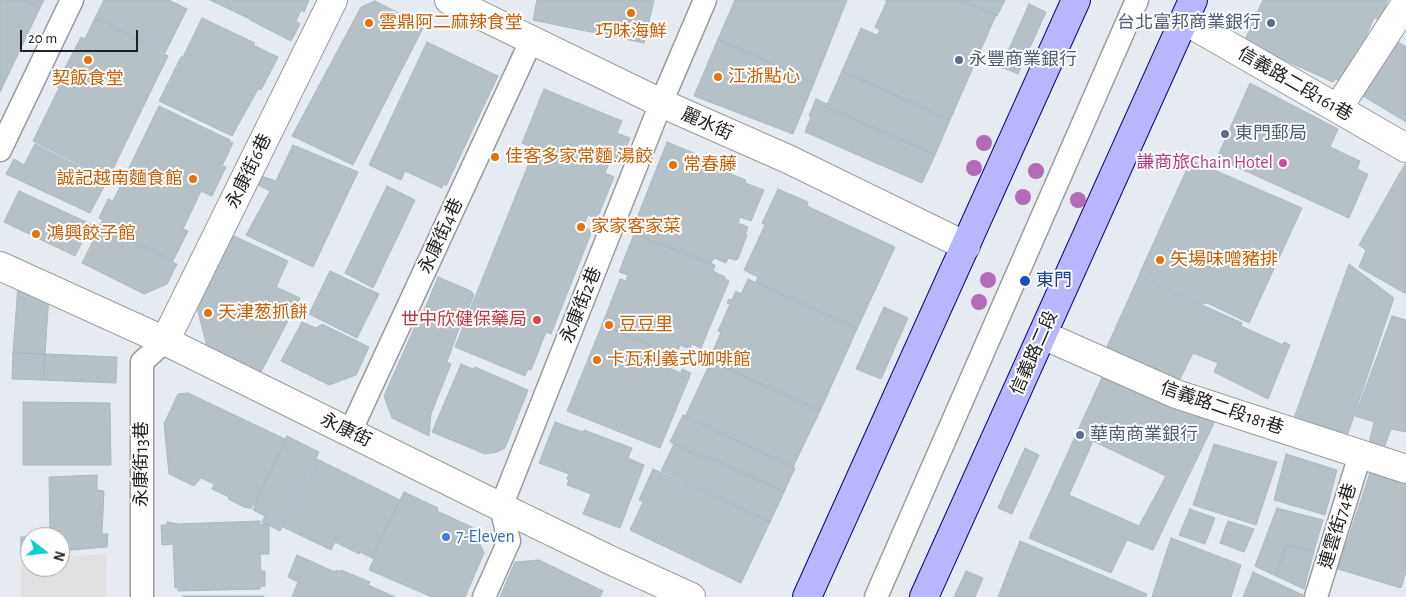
<!DOCTYPE html>
<meta charset="utf-8">
<style>
body{margin:0}
#map{position:relative;width:1406px;height:597px;overflow:hidden;background:#e6ebf2;font-family:"Alegreya Sans",sans-serif}
canvas{display:block}
.north{position:absolute;left:20px;top:527px;width:50px;height:50px;box-sizing:border-box;background:#fff;border:1px solid #a6a6a6;border-radius:50%;rotate:106deg;font-size:14px;font-weight:700;line-height:20px;text-align:center;color:#212121}
.north::after{content:'';display:block;margin:auto;width:18px;height:22px;background:#00d1c9;clip-path:polygon(50% 0,100% 100%,50% 72%,0 100%)}
.scale{position:absolute;left:20px;top:30px;width:118px;height:22px;box-sizing:border-box;border:2px solid #212121;border-top:0;padding-left:6px;font-size:15px;line-height:18px;white-space:nowrap;color:#212121;-webkit-text-stroke:4px #fff;paint-order:stroke}
</style>
<div id="map">
<canvas width="1406" height="597"></canvas>
<div class="north">N</div>
<div class="scale">20 m</div>
</div>
<script>
const ctx = document.querySelector('canvas').getContext('2d');
ctx.lineJoin = 'round';
function fillPath(path, color) { ctx.fillStyle = color; ctx.fill(path, 'evenodd'); }
const poly = rows => new Path2D(rows.map(r => 'M' + r).join(''));
function strokePath(path, color, width, dash) { ctx.strokeStyle = color; ctx.lineWidth = width; ctx.lineCap = dash ? 'butt' : 'round'; ctx.setLineDash(dash || []); ctx.stroke(path); }
function write(font, color, halo, rows, align = 'center') {
  ctx.font = font + ' "Alegreya Sans","Noto Sans TC",sans-serif'; ctx.lineWidth = 4; ctx.setLineDash([]); ctx.textBaseline = 'middle'; ctx.strokeStyle = halo; ctx.fillStyle = color; for (const [text, x, y, turn = 0] of rows) {
    ctx.save(); ctx.translate(x, y); ctx.rotate((+turn || 0) * Math.PI / 180); ctx.textAlign = isNaN(turn) ? turn : align; if (halo) ctx.strokeText(text, 0, 0); ctx.fillText(text, 0, 0); ctx.restore();
  }
}
const parking = poly([
 [107,554,106,597,21,597,21,560,30,559,30,567,60,567,60,557]
]);
const building = poly([
 [0,0,24,0,40,8,0,92,0,0],
 [24,0,44,0,40,8,24,0],
 [104,0,169,0,187,9,165,53,95,18,104,0],
 [210,0,309,0,304,12,301,10,296,21,300,24,291,41,250,20,250,19,210,0],
 [537,0,654,0,644,43,533,20,537,0],
 [735,0,847,0,814,83,718,39,735,0],
 [885,0,961,0,996,15,950,120,842,71,861,28,877,35,880,30,875,27,887,1,885,0],
 [961,0,1005,0,997,16,961,0],
 [1263,0,1388,0,1379,20,1374,18,1356,59,1353,58,1342,82,1335,79,1333,82,1244,42,1263,0],
 [375,1,424,26,353,165,292,136,361,7,375,1],
 [1029,4,1046,12,1018,74,1001,67,1029,4],
 [95,18,168,56,108,179,33,141,59,88,52,84,60,68,64,70,81,37,85,39,95,18],
 [202,18,255,43,253,45,278,57,261,90,258,89,232,136,159,101,181,57,183,57,202,18],
 [718,39,814,83,793,134,694,96,718,39],
 [1397,41,1406,47,1406,122,1363,96,1397,41],
 [427,42,498,76,446,186,443,184,442,188,405,171,401,180,369,165,427,42],
 [842,71,950,120,935,155,826,107,842,71],
 [1250,83,1338,129,1330,147,1360,161,1357,169,1368,174,1349,218,1217,158,1250,83],
 [544,89,622,121,617,133,630,138,619,164,610,161,605,173,614,177,597,219,588,215,583,227,592,231,551,334,546,332,531,370,528,369,525,376,455,347,535,148,522,143,544,89],
 [816,99,827,104,826,107,935,155,922,183,805,132,811,117,809,116,816,99],
 [159,106,230,140,230,142,233,143,222,166,226,167,212,196,201,191,183,229,188,231,173,261,100,225,103,220,99,218,108,199,113,201,159,106],
 [667,142,706,158,706,160,719,165,718,169,746,180,745,183,764,190,751,221,740,217,738,223,748,227,745,235,747,235,738,259,735,260,728,258,726,263,714,258,711,263,631,233,667,142],
 [35,144,103,178,101,181,106,183,90,213,6,174,14,159,24,165,35,144],
 [293,145,358,172,313,267,246,235,270,191,256,184,261,176,276,181,293,145],
 [1191,160,1302,208,1249,323,1207,303,1203,304,1139,275,1191,160],
 [1405,164,1406,165,1406,294,1359,267,1366,250,1359,245,1405,164],
 [387,186,415,200,373,288,345,273,387,186],
 [778,189,808,202,807,206,895,247,857,329,756,282,758,277,744,270,765,225,762,223,778,189],
 [19,191,91,224,75,256,4,222,19,191],
 [101,225,177,264,167,284,144,294,82,263,101,225],
 [634,234,715,265,713,271,725,277,725,279,729,281,701,348,692,344,690,349,680,345,677,353,676,352,674,355,602,325,620,279,626,281,628,275,619,272,634,234],
 [234,236,288,261,276,287,300,298,260,374,207,347,197,308,234,236],
 [1349,264,1394,298,1347,436,1293,421,1349,264],
 [330,271,379,294,357,338,309,314,330,271],
 [1139,276,1242,323,1241,326,1283,345,1284,342,1290,345,1268,399,1214,372,1218,363,1193,353,1178,383,1105,351,1139,276],
 [438,277,471,291,474,295,469,308,466,307,458,325,460,326,447,362,451,364,431,414,429,436,392,418,384,396,416,324,418,325,438,277],
 [748,279,857,329,820,411,709,360,721,332,718,331,730,304,727,303,729,299,732,300,736,291,741,294,748,279],
 [18,285,49,295,45,354,13,353,18,285],
 [884,307,908,318,881,379,856,369,884,307],
 [1392,316,1406,320,1406,432,1391,429,1384,448,1369,444,1374,422,1355,416,1392,316],
 [302,322,316,328,322,324,369,347,356,375,329,385,281,361,302,322],
 [602,325,674,355,669,368,681,373,682,369,691,373,660,448,567,411,602,325],
 [13,353,45,354,43,380,12,379,13,353],
 [45,354,117,357,116,383,43,380,45,354],
 [711,361,820,411,793,467,685,417,711,361],
 [461,364,473,369,475,367,528,390,505,448,497,452,485,454,432,432,461,364],
 [1104,373,1215,421,1153,550,1127,540,1111,573,1029,538,1104,373],
 [188,393,285,439,255,505,253,505,251,509,247,507,246,508,228,499,229,497,212,489,214,484,201,478,194,486,169,474,164,424,178,394,188,393],
 [23,402,110,403,111,465,23,465,23,402],
 [683,415,795,468,784,492,707,456,706,459,670,442,683,415],
 [555,422,583,432,584,430,632,448,628,458,644,465,620,528,583,514,591,494,567,485,569,480,567,479,569,474,539,463,555,422],
 [287,436,319,452,280,531,262,522,265,516,253,510,287,436],
 [1093,441,1166,476,1139,526,1069,495,1093,441],
 [674,444,706,459,707,456,784,492,770,522,661,471,674,444],
 [1214,444,1277,462,1256,525,1193,505,1214,444],
 [1025,448,1039,455,1012,514,998,508,1025,448],
 [1286,454,1337,470,1325,515,1274,500,1286,454],
 [317,459,400,500,372,558,360,552,359,554,335,542,331,550,283,527,317,459],
 [653,469,770,522,741,583,630,530,643,502,639,500,653,469],
 [1370,473,1406,483,1406,571,1401,588,1338,569,1370,473],
 [97,475,97,490,104,491,102,534,108,534,107,547,60,551,60,537,41,537,50,534,49,477,97,475],
 [404,492,438,508,437,511,472,527,484,553,465,597,432,597,369,570,374,559,372,558,404,492],
 [1277,508,1323,520,1314,551,1286,545,1276,576,1255,566,1277,508],
 [1190,509,1215,518,1205,544,1179,535,1190,509],
 [260,521,260,524,265,524,269,526,269,554,260,554,261,571,265,571,265,586,260,587,260,589,178,591,178,588,175,588,173,544,162,545,161,525,167,525,167,522,178,524,260,521],
 [1228,521,1254,529,1244,552,1220,543,1228,521],
 [21,537,30,537,30,552,21,552,21,537],
 [1171,538,1241,565,1231,597,1152,597,1171,538],
 [1020,541,1147,594,1146,597,998,597,1020,541],
 [1286,545,1314,551,1304,589,1276,576,1286,545],
 [297,555,335,572,336,570,341,572,341,570,370,582,368,585,395,597,292,597,298,582,288,577,297,555],
 [539,560,603,591,600,597,500,597,515,562,539,560],
 [966,571,983,578,975,597,954,597,966,571],
 [1253,572,1303,595,1302,597,1243,597,1253,572],
 [183,596,264,596,264,597,183,597,183,596]
]);
const service = poly([
 [0,150,72,0],
 [350,432,532,39],
 [142,597,142,362,165,341],
 [484,597,509,541,501,507,661,103,705,0],
 [876,597,1137,0],
 [1316,597,1360,455]
]);
const minor = poly([
 [449,0,661,103,790,160,966,246],
 [1184,20,1406,148],
 [1338,108,1406,3],
 [0,266,165,341,501,507,610,560,691,597],
 [1043,335,1176,394,1406,469],
 [165,341,333,0]
]);
const secondary = poly([
 [807,597,1076,0],
 [924,597,1193,0]
]);
const trees = [
 [984,143],
 [974,168],
 [1036,171],
 [1023,197],
 [1078,200],
 [988,280],
 [979,302]
];
const markers = [
 [631,13,5,"#e8710a"],
 [369,23,5,"#e8710a"],
 [1271,23,5,"#5c6f8a"],
 [88,60,5,"#e8710a"],
 [959,60,5,"#5c6f8a"],
 [718,77,5,"#e8710a"],
 [1225,134,5,"#5c6f8a"],
 [495,157,5,"#e8710a"],
 [1283,163,5,"#d1479c"],
 [673,165,5,"#e8710a"],
 [193,179,5,"#e8710a"],
 [581,227,5,"#e8710a"],
 [36,234,5,"#e8710a"],
 [1160,260,5,"#e8710a"],
 [1025,281,6,"#1a4fb4"],
 [208,313,5,"#e8710a"],
 [537,320,5,"#e0444e"],
 [609,325,5,"#e8710a"],
 [597,360,5,"#e8710a"],
 [1080,435,5,"#5c6f8a"],
 [446,537,5,"#3f7fe0"]
];
const foodNames = [
 ["雲鼎阿二麻辣食堂",379,23],
 ["巧味海鮮",631,32,"center"],
 ["江浙點心",728,77],
 ["契飯食堂",88,79,"center"],
 ["佳客多家常麵.湯餃",505,157],
 ["常春藤",683,165],
 ["誠記越南麵食館",183,179,"right"],
 ["家家客家菜",591,227],
 ["鴻興餃子館",46,234],
 ["矢場味噌豬排",1170,260],
 ["天津葱抓餅",218,313],
 ["豆豆里",619,325],
 ["卡瓦利義式咖啡館",607,360]
];
const serviceNames = [
 ["台北富邦商業銀行",1261,23,"right"],
 ["永豐商業銀行",969,60],
 ["東門郵局",1235,134],
 ["華南商業銀行",1090,435]
];
const streetNames = [
 ["信義路二段161巷",1295,84,30],
 ["麗水街",707,124,24],
 ["永康街6巷",249,171,-64],
 ["永康街4巷",441,236,-65],
 ["永康街2巷",581,305,-68],
 ["信義路二段",1034,353,-66],
 ["信義路二段181巷",1222,408,19],
 ["永康街",346,430,26],
 ["永康街13巷",142,464,-90],
 ["連雲街74巷",1338,526,-73]
];
const hotelNames = [
 ["謙商旅Chain Hotel",1273,163]
];
const transitNames = [
 ["東門",1036,281]
];
const healthNames = [
 ["世中欣健保藥局",527,320]
];
const shopNames = [
 ["7-Eleven",456,537]
];
fillPath(parking, '#e1e1e1');
fillPath(building, '#b6c0c7');
strokePath(building, '#a7b9c5', 1);
strokePath(service, '#9b9b9b', 25);
strokePath(minor, '#9b9b9b', 30);
strokePath(secondary, '#09007f', 30);
strokePath(service, '#fff', 22);
strokePath(minor, '#fff', 28);
strokePath(secondary, '#b8b7ff', 28);
ctx.fillStyle = '#b46ab6';
for (const [x, y] of trees) { ctx.beginPath(); ctx.arc(x, y, 8, 0, 2 * Math.PI); ctx.fill(); }
for (const [x, y, r, color] of markers) { const dot = new Path2D(); dot.arc(x, y, r, 0, 2 * Math.PI); ctx.fillStyle = color; ctx.fill(dot); strokePath(dot, '#fff', 2); }
write('18px', '#c56008', '#fff', foodNames, 'left');
write('18px', '#4e5e75', '#fff', serviceNames, 'left');
write('18px', '#212121', '#fff', streetNames);
write('18px', '#b23c85', '#fff', hotelNames, 'right');
write('18px', '#164399', '#fff', transitNames, 'left');
write('18px', '#be3a42', '#fff', healthNames, 'right');
write('18px', '#366cbe', '#fff', shopNames, 'left');
</script>
